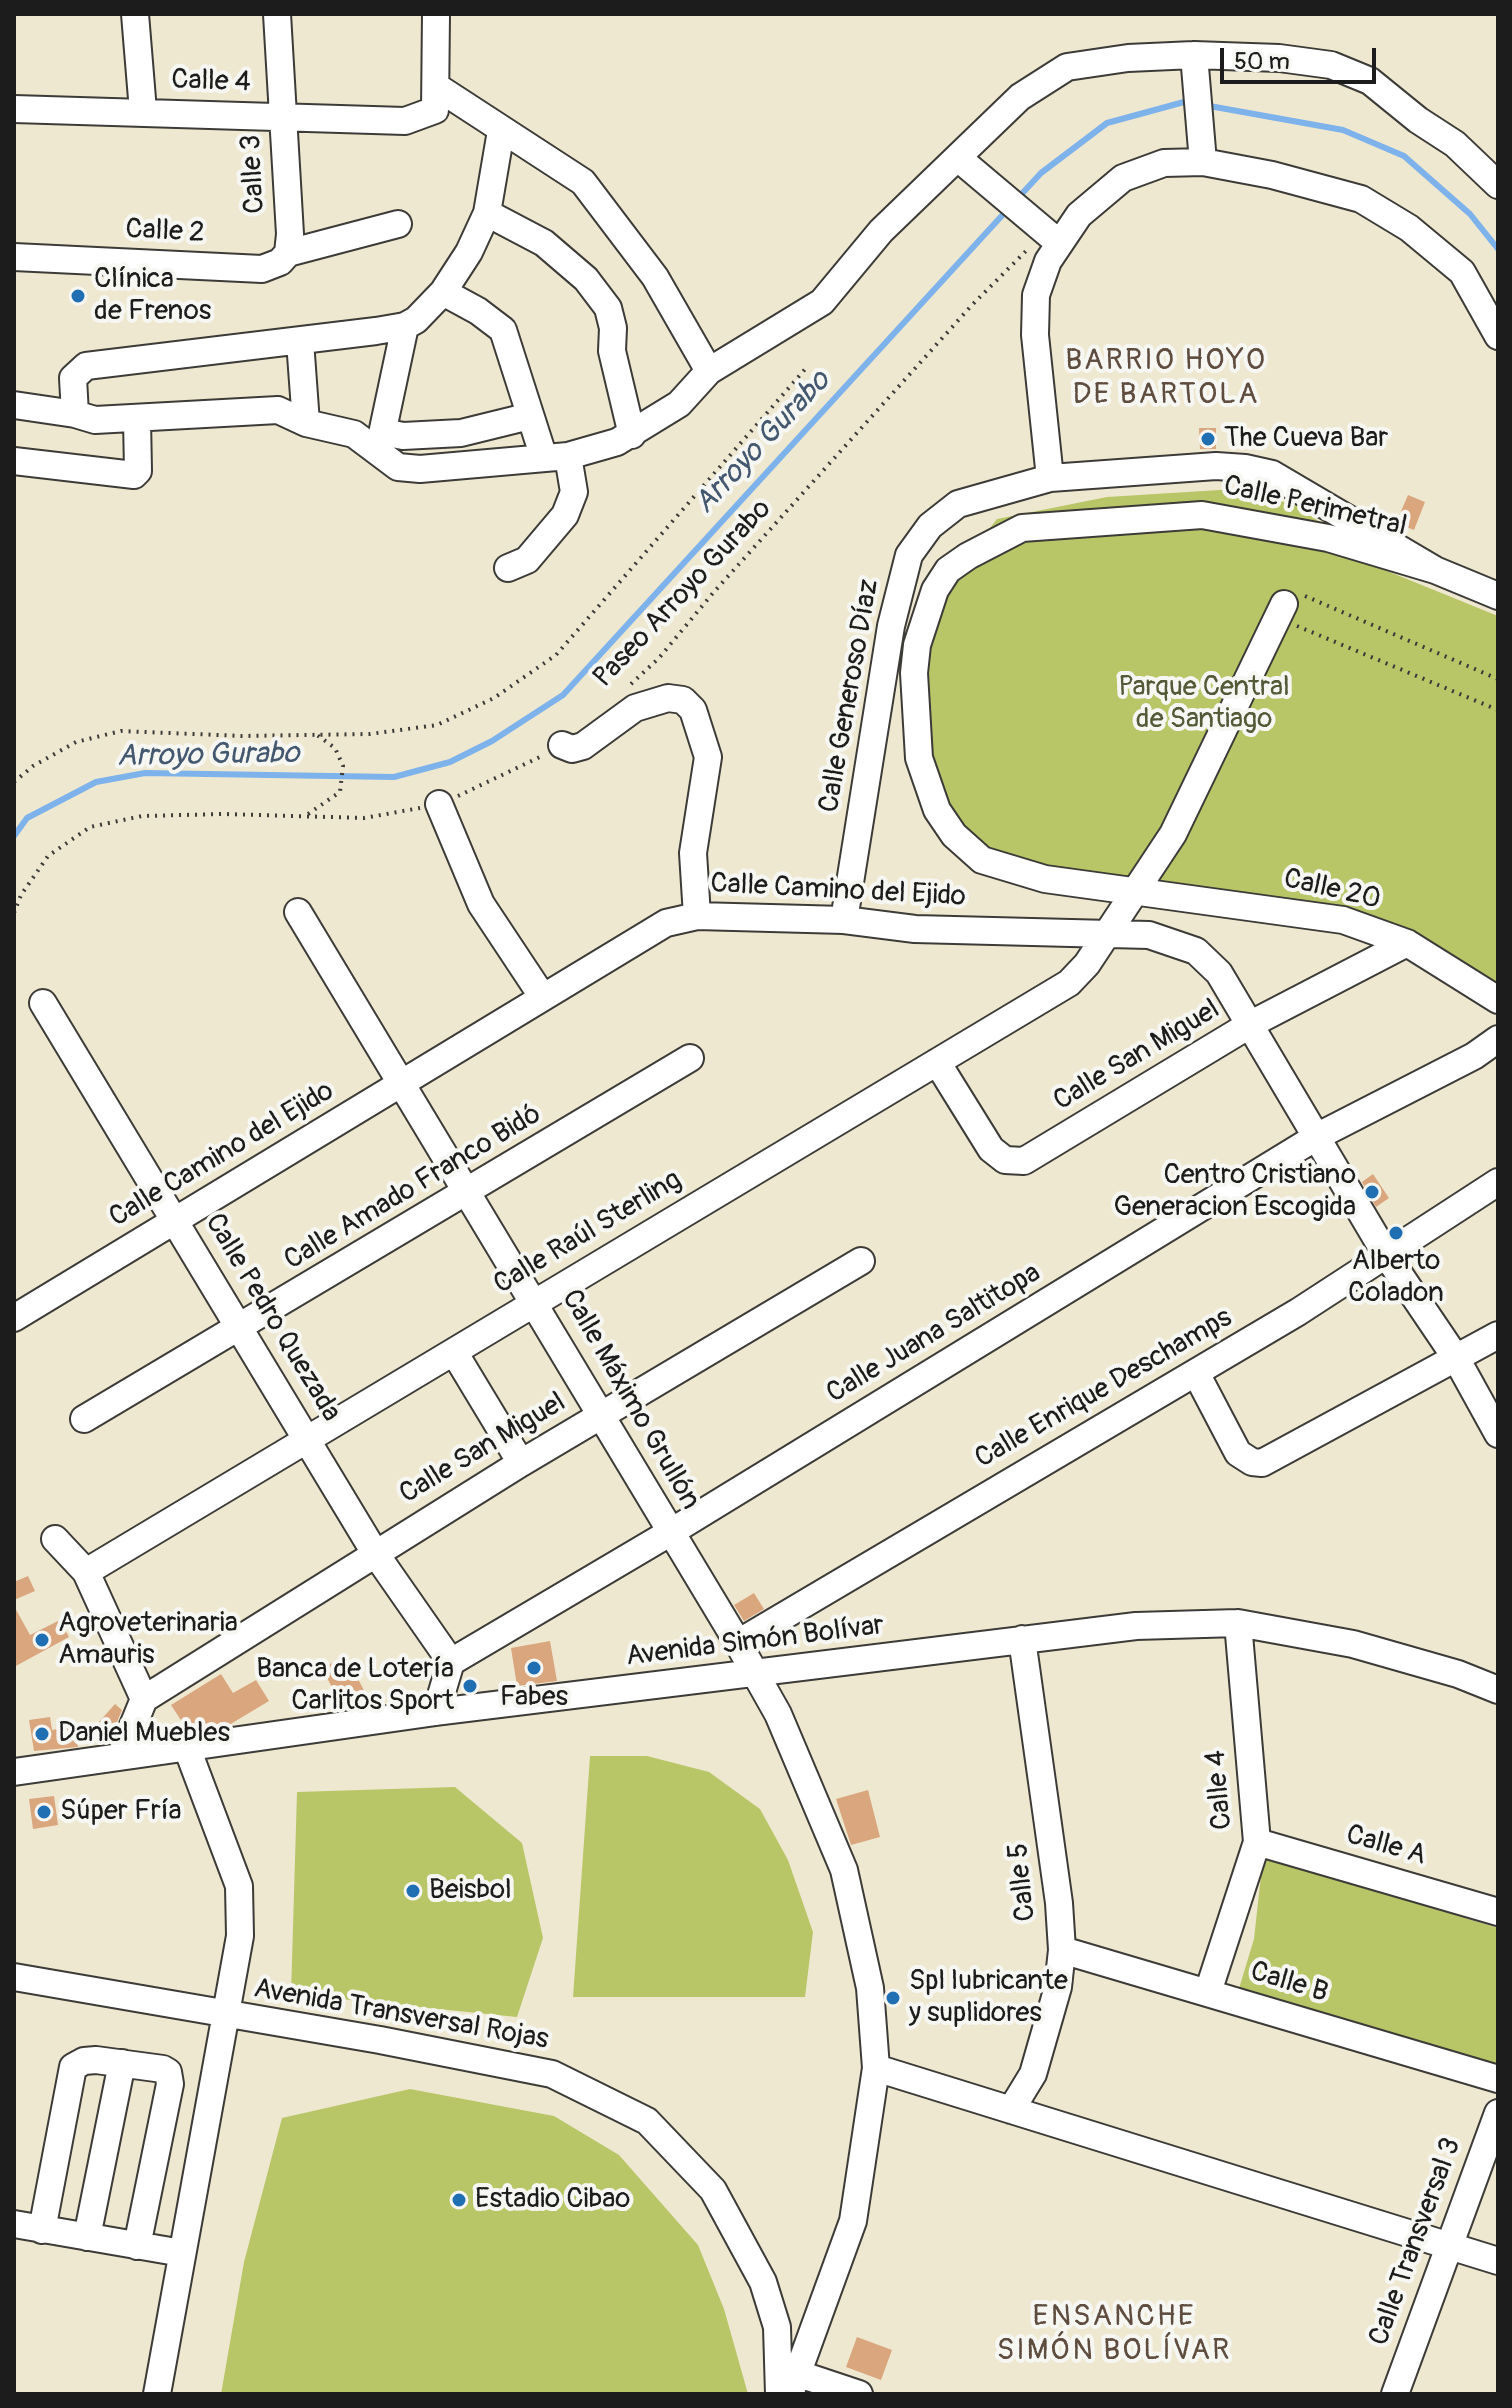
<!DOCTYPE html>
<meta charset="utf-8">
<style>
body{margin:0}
#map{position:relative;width:1512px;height:2408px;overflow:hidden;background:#efe8d1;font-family:Pangolin,sans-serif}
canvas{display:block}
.frame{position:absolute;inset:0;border:16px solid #1c1c1c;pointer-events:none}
.scale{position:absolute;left:1220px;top:48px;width:156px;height:36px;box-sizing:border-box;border:4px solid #1c1c1c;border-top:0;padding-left:10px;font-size:24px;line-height:28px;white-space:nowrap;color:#1c1c1c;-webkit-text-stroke:6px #f6f6f2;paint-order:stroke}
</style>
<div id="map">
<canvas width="1512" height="2408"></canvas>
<div class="frame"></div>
<div class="scale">50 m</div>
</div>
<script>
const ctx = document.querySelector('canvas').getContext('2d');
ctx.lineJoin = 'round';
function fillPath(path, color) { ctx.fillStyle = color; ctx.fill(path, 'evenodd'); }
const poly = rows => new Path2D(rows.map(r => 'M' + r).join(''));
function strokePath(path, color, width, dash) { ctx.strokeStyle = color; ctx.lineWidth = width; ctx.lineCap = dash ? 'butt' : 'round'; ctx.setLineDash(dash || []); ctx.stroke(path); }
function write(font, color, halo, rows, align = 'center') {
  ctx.font = font + ' Pangolin,sans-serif'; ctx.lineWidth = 8; ctx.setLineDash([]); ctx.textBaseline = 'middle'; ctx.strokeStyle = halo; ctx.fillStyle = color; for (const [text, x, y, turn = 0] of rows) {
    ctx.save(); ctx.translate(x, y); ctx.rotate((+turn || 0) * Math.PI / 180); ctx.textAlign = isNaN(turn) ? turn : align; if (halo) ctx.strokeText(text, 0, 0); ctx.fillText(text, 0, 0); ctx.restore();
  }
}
const green = poly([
 [1235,489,1299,506,1375,566,1498,616,1498,984,1370,929,982,860,919,758,925,657,937,610,968,556,997,519,1107,497],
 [590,1756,647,1756,709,1772,760,1809,788,1860,813,1932,805,1997,573,1997],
 [455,1787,522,1843,543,1938,517,2017,291,1994,297,1792],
 [1263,1857,1498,1928,1498,2063,1494,2074,1237,1995,1254,1939],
 [410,2089,554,2116,619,2155,698,2245,724,2309,748,2394,221,2394,244,2262,282,2118]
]);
const stream = poly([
 [1204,105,1343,130,1404,156,1470,214,1498,249],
 [1018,198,1041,173,1107,123,1184,102,1193,103],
 [14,836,27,818,96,782,145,773,394,777,450,762,492,741,563,695,1008,209]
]);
const building = poly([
 [1199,428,1216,428,1216,449,1200,449],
 [1408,495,1425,502,1414,530,1396,523],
 [1373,1174,1389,1198,1376,1207,1362,1182],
 [28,1576,35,1591,14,1600,14,1582],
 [754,1593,764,1609,744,1621,734,1605],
 [14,1606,30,1635,60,1620,69,1637,14,1667],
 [550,1641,557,1681,517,1686,511,1648],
 [346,1656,368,1698,343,1709,322,1668],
 [221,1674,233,1693,256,1680,269,1701,229,1725,188,1731,171,1705],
 [115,1704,122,1710,112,1734,99,1722],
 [50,1717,52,1730,74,1726,78,1747,34,1751,29,1720],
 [868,1790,880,1837,851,1845,836,1799],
 [54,1796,58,1825,33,1829,29,1799],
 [857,2337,892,2350,881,2380,846,2367]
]);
const path = poly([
 [1305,596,1498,679],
 [1297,626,1498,710],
 [631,684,659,658,713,593,972,305,1027,250],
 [14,782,33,766,76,742,121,731,242,736,370,734,437,725,494,698,556,655,807,367],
 [458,796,544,755],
 [308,814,340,792,343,766,335,748,317,735],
 [14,913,21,895,48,856,90,827,142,816,223,814,364,818,420,808]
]);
const minor = poly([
 [135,14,143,111],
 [1194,55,1203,162],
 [437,87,583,182,655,277,709,371],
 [14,109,405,121,435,110,436,14],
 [501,131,487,213,469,252,443,292,416,320,405,326,376,331,86,366,73,378,75,414,95,420,278,410,306,423,354,434,398,467,420,469,568,456,617,442,679,404,709,371,822,302,881,231,1020,97,1067,67,1128,58,1194,55,1279,58,1331,65,1370,81,1418,120,1455,144,1498,185],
 [958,158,1059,243],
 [487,213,544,243,586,279,608,308,613,328,612,351,632,435],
 [288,253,398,224],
 [14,257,262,269,280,262,288,253,290,234,277,14],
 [443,292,478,311,503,330,544,458],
 [300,341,306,423],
 [14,405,75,414],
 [383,432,403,436,461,433,530,416],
 [379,448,405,326],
 [14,461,134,475,138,471,137,419],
 [1050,478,1035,335,1036,295,1048,261,1079,215,1123,178,1164,163,1203,162,1272,175,1361,199,1409,228,1462,272,1498,336],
 [508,568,527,560,565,515,574,492,568,456],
 [1435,570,1328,538,1202,515,1022,528,968,556,948,570,935,590,917,645,914,673,919,758,937,810,954,835,982,860,1045,879,1343,920,1407,943,1498,1000],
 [562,745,572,749,583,746,635,708,668,698,683,700,693,710,708,757,693,853,697,916],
 [439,804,481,904,542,996],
 [298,912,738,1643,778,1714,844,1870,870,1988,876,2068,853,2221,790,2394],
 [844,920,891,626,909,555,930,526,958,504,1050,478,1216,466,1245,468,1272,474,1435,570,1498,596],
 [43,1003,375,1553,451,1662],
 [937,1062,991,1149,1005,1160,1024,1161,1251,1024,1407,943],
 [14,1318,666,923,697,916,844,920,915,929,1149,935,1196,951,1219,973,1387,1256,1456,1358,1498,1434],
 [454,1352,521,1463],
 [1196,1373,1238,1453,1252,1462,1262,1463,1498,1335],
 [84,1419,690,1058],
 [55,1539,86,1572,144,1699,121,1755],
 [86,1572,1069,983,1087,964,1173,834,1284,604],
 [738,1643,1298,1312,1498,1182],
 [144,1699,521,1463,861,1261],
 [436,1712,451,1662,671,1532,1318,1136,1474,1056,1498,1039],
 [14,1772,436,1712,1136,1626,1238,1623,1353,1644,1458,1674,1498,1690],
 [1257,1842,1498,1912],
 [1062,1950,1498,2079],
 [14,1977,380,2040,552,2074,647,2121,713,2190,763,2282,777,2327,779,2394],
 [1208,1992,1257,1842,1238,1623],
 [876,2068,1498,2261],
 [1011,2110,1033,2074,1058,1987,1062,1950,1059,1903,1022,1639],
 [14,2224,182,2253],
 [42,2230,73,2067,84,2061,96,2060,163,2069,168,2072,170,2084,137,2246],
 [87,2237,122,2063],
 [799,2374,859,2394],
 [157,2394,240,1936,239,1886,187,1748],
 [1395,2394,1498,2113]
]);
const markers = [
 [78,296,8,"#1f6fb2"],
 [1208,439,8,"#1f6fb2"],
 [1372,1192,8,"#1f6fb2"],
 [1396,1233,8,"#1f6fb2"],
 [42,1640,8,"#1f6fb2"],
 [534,1668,8,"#1f6fb2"],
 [470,1686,8,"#1f6fb2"],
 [42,1734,8,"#1f6fb2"],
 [44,1812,8,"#1f6fb2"],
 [413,1891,8,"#1f6fb2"],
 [893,1998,8,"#1f6fb2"],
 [459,2200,8,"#1f6fb2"]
];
const streetNames = [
 ["Calle 4",211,82,2],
 ["Calle 3",254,174,-93],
 ["Calle 2",165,232,3],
 ["Calle Perimetral",1315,507,13],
 ["Paseo Arroyo Gurabo",683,594,-47],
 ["Calle Generoso Díaz",850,696,-80],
 ["Calle 20",1332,890,13],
 ["Calle Camino del Ejido",838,891,3],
 ["Calle San Miguel",1137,1056,-31],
 ["Calle Camino del Ejido",222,1155,-31],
 ["Calle Amado Franco Bidó",413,1188,-31],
 ["Calle Raúl Sterling",588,1233,-31],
 ["Calle Pedro Quezada",272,1318,59],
 ["Calle Juana Saltitopa",934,1334,-31],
 ["Calle Enrique Deschamps",1104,1389,-30],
 ["Calle Máximo Grullón",630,1400,60],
 ["Calle San Miguel",483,1449,-31],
 ["Avenida Simón Bolívar",755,1642,-7],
 ["Calle 4",1220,1790,-95],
 ["Calle A",1386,1846,16],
 ["Calle 5",1023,1882,-96],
 ["Calle B",1289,1983,17],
 ["Avenida Transversal Rojas",401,2015,10],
 ["Calle Transversal 3",1416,2242,-70]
];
const poiNames = [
 ["Clínica",94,280],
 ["de Frenos",94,312],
 ["The Cueva Bar",1224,439],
 ["Centro Cristiano",1356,1176,"right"],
 ["Generacion Escogida",1356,1208,"right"],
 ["Alberto",1396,1262,"center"],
 ["Coladon",1396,1294,"center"],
 ["Agroveterinaria",58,1624],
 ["Amauris",58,1656],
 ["Banca de Lotería",454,1670,"right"],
 ["Carlitos Sport",454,1702,"right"],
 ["Fabes",534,1698,"center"],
 ["Daniel Muebles",58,1734],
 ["Súper Fría",60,1812],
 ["Beisbol",429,1891],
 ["Spl lubricante",909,1982],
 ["y suplidores",909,2014],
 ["Estadio Cibao",475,2200]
];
const parkNames = [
 ["Parque Central",1204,688],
 ["de Santiago",1204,720]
];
const neighbourhoodNames = [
 ["BARRIO HOYO",1166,361],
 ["DE BARTOLA",1166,395],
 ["ENSANCHE",1114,2317],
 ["SIMÓN BOLÍVAR",1114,2351]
];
const waterNames = [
 ["Arroyo Gurabo",763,443,-47],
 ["Arroyo Gurabo",208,756,-1]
];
fillPath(green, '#b9c668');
strokePath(stream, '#7db2eb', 6);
fillPath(building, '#daa67e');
strokePath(minor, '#3c3b37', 30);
strokePath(path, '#3c3b37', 4, [2, 6]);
strokePath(minor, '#fff', 26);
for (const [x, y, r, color] of markers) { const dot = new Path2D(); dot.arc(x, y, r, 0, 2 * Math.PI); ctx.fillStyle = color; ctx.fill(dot); strokePath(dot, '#f6f6f2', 3); }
write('28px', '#1c1c1c', '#f6f6f2', streetNames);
write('28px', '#1c1c1c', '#f6f6f2', poiNames, 'left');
write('28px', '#535837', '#f6f6f2', parkNames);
ctx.letterSpacing = '2px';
write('30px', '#5e4c3e', '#f6f6f2', neighbourhoodNames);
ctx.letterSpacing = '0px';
write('italic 30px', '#43586f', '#f6f6f2', waterNames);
</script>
